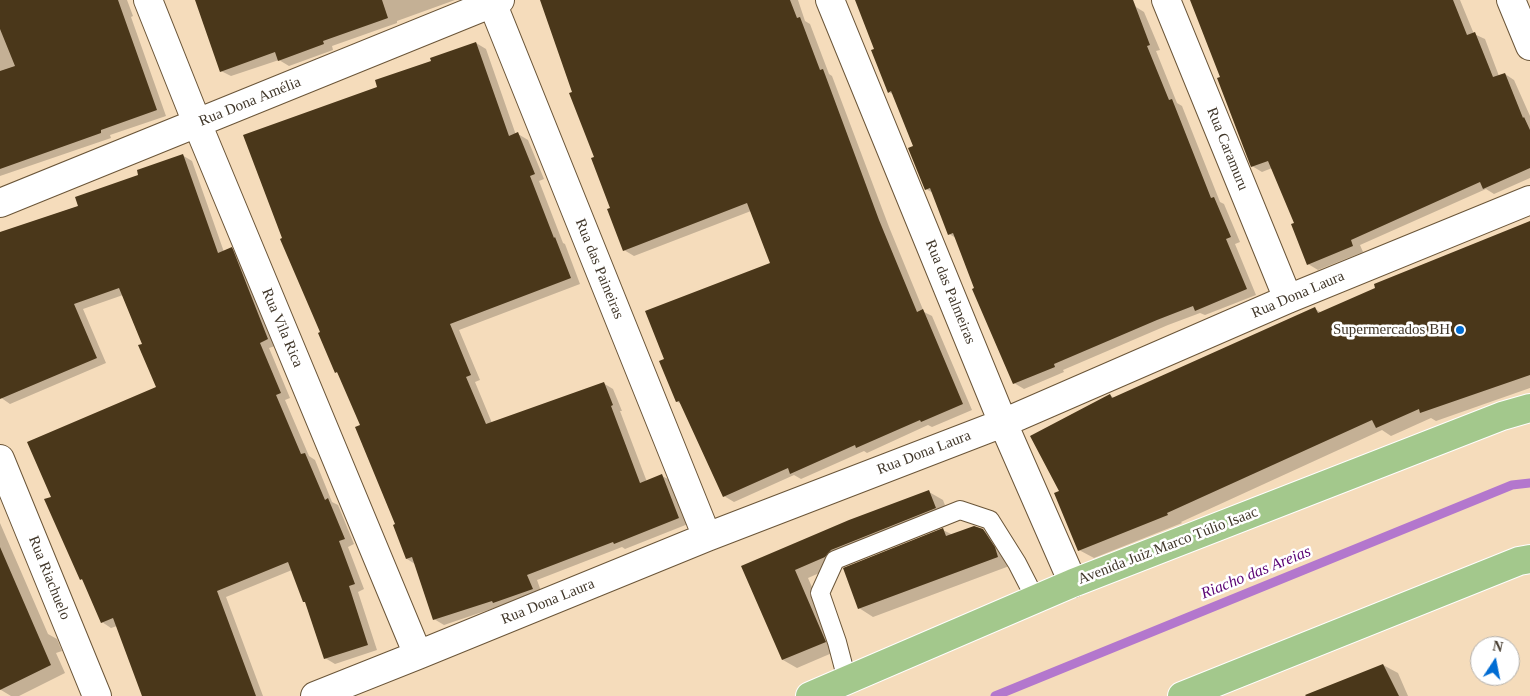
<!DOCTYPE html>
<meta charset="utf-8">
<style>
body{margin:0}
#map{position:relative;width:1530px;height:696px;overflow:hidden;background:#f5dcbb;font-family:"Times New Roman",serif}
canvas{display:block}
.north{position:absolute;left:1470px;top:636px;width:50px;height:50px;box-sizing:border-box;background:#fff;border:1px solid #b3afaa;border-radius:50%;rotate:11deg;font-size:14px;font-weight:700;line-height:20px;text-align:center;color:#41372a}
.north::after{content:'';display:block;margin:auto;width:18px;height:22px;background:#006cd3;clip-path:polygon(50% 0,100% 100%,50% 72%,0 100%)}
</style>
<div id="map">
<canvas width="1530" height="696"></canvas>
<div class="north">N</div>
</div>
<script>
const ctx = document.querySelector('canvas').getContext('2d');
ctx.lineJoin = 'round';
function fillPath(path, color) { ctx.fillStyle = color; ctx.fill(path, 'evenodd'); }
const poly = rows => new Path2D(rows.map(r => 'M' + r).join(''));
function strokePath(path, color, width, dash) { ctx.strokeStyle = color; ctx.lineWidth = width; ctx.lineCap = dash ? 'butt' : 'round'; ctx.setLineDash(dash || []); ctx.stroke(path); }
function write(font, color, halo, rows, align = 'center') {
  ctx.font = font + ' "Times New Roman",serif'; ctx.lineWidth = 5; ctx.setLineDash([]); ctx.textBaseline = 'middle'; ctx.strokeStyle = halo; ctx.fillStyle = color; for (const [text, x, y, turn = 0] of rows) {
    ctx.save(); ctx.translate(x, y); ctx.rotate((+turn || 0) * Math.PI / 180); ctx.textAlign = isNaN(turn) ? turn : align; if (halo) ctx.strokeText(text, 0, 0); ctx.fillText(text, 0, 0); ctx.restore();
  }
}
const shadow = poly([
 [0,0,127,0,133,16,131,17,166,116,110,135,111,138,0,176],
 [196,0,455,0,397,21,397,23,332,46,333,50,289,66,279,60,231,76,221,71],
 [541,0,798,0,805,21,810,24,829,74,832,76,889,227,924,312,932,316,972,410,932,427,928,425,867,453,864,451,801,479,794,475,734,502,724,496,683,405,676,401,665,360,772,264,751,211,634,256,624,250,595,158],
 [858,0,1133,0,1136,7,1144,12,1160,50,1156,51,1177,103,1182,106,1220,202,1224,204,1240,242,1235,244,1256,295,1205,315,1200,313,1168,325,1063,370,1064,372,1024,389,1014,383,956,238,949,234,933,193,926,189,914,147,894,95,889,92],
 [1192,0,1460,0,1474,34,1485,39,1499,76,1505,74,1514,80,1530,116,1530,178,1494,194,1486,189,1360,245,1363,252,1318,270,1308,264,1295,224,1272,168,1262,172,1252,166,1222,77],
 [476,43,486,49,516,135,518,134,528,140,544,179,539,181,563,243,565,244,580,284,459,330,480,380,475,382,492,423,603,383,613,389,622,411,620,411,647,482,662,476,672,481,688,524,625,549,622,547,537,580,542,594,504,608,500,606,444,625,434,619,415,564,407,559,397,525,362,426,340,374,336,372,378,88,433,61],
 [182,155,192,161,224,252,232,249,241,254,278,345,269,348,290,398,285,400,309,456,315,460,332,502,338,505,354,544,348,547,364,589,358,592,377,650,335,664,325,658,307,603,292,570,226,597,263,696,143,696,117,626,111,628,102,622,84,581,81,579,52,497,157,388,144,345,123,295,83,309,106,363,10,404,0,397,0,233,79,206],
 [1530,223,1530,388,1436,421,1431,418,1391,436,1382,430,1181,522,1182,523,1094,558,1079,550,1061,491,1110,395,1114,398,1315,309,1322,313],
 [929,492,943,500,949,516,808,578,839,650,797,668,783,660,743,566],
 [0,523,48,634,57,639,62,651,56,653,65,673,19,696,11,696,1,690,0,687],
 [943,530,953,535,983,530,997,539,1012,565,873,617,859,608],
 [1383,665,1398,673,1408,696,1305,696]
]);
const stream = poly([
 [995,696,1512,485,1530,483]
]);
const building = poly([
 [0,0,118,0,157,110,101,130,101,133,0,169,0,71,15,66,0,29],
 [195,0,382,0,388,18,323,41,324,44,278,61,275,52,220,72],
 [540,0,790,0,797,18,800,17,820,70,823,69,879,220,917,312,923,309,963,404,921,422,920,420,856,448,855,445,790,474,788,468,723,497,679,401,676,402,659,361,664,359,645,311,770,263,747,203,623,251,607,209,610,208,591,158,594,157,569,93,572,92],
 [855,0,1133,0,1150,45,1147,46,1169,100,1172,99,1211,198,1214,197,1231,237,1226,239,1247,289,1195,311,1193,306,1157,320,1054,364,1055,367,1013,384,972,289,974,288,953,233,948,235,930,188,925,190,908,148,913,146,891,91,888,93,871,50,874,49],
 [1190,0,1453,0,1467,35,1475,32,1493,77,1505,73,1523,118,1524,117,1530,130,1530,168,1483,189,1480,182,1351,240,1353,246,1307,265,1291,224,1294,223,1268,161,1251,167,1217,78,1220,77],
 [476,42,509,136,518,132,535,174,530,176,554,238,555,237,571,278,450,324,471,375,466,377,486,424,604,382,613,405,611,406,640,483,662,474,679,518,614,544,613,542,527,575,533,589,493,603,492,601,433,620,412,557,406,559,393,525,395,524,355,427,360,425,337,372,335,373,318,333,320,332,280,239,282,238,243,135,377,87,375,80,431,61,430,58],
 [183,154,218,253,232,247,268,339,260,343,281,393,276,395,301,454,305,453,325,500,328,498,345,539,339,541,355,584,349,586,368,645,324,659,305,602,303,602,288,562,217,591,256,696,142,696,113,618,101,623,82,579,80,580,44,499,51,497,27,442,156,387,138,345,142,344,119,288,74,304,97,358,0,399,0,232,78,206,75,197,138,175,137,170],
 [1530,221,1530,375,1420,413,1419,409,1376,428,1372,420,1167,513,1168,515,1078,551,1054,493,1059,491,1030,436,1110,394,1112,398,1315,307,1318,313,1375,288,1374,284],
 [929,490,936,508,831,550,825,557,795,570,826,642,782,660,741,566,849,520],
 [974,526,983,529,995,547,998,557,858,609,843,568,943,528,946,536],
 [0,547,51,665,0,690],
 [1383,664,1399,696,1306,696,1305,695]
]);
const service = poly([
 [847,680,837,642,820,593,835,560,960,510,990,520,1017,563,1036,600]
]);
const minor = poly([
 [148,0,197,123,418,655],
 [491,0,707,537],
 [830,0,1003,423,1073,583],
 [1166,0,1288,299],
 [1511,0,1530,46],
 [0,203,500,0],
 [0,459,97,696],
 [315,696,418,655,707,537,1003,423,1288,299,1530,200]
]);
const primary = poly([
 [810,696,1073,583,1502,416,1530,408],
 [1182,696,1519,561,1530,559]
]);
const markers = [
 [1460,330,5,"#006cd3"]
];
const streetNames = [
 ["Rua Dona Amélia",250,102,-22],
 ["Rua Caramuru",1227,149,68],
 ["Rua das Paineiras",599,269,68],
 ["Rua das Palmeiras",950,292,68],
 ["Rua Dona Laura",1298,295,-23],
 ["Rua Vila Rica",282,328,67],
 ["Rua Dona Laura",924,453,-21],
 ["Avenida Juiz Marco Túlio Isaac",1168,546,-21],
 ["Rua Riachuelo",49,578,68],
 ["Rua Dona Laura",548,602,-22]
];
const poiNames = [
 ["Supermercados BH",1450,330]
];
const waterNames = [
 ["Riacho das Areias",1256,573,-22]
];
fillPath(shadow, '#0003');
strokePath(stream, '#b377cd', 9);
fillPath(building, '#4a371a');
strokePath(service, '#6a5538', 20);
strokePath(minor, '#6a5538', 30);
strokePath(primary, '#fff', 30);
strokePath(service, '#fff', 18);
strokePath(minor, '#fff', 28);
strokePath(primary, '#a3c88c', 28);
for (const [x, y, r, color] of markers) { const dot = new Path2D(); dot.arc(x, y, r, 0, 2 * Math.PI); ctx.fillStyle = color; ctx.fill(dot); strokePath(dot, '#fff', 2); }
write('15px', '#41372a', '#fff', streetNames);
write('15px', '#41372a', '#fff', poiNames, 'right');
write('italic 16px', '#5a0474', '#fff', waterNames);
</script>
